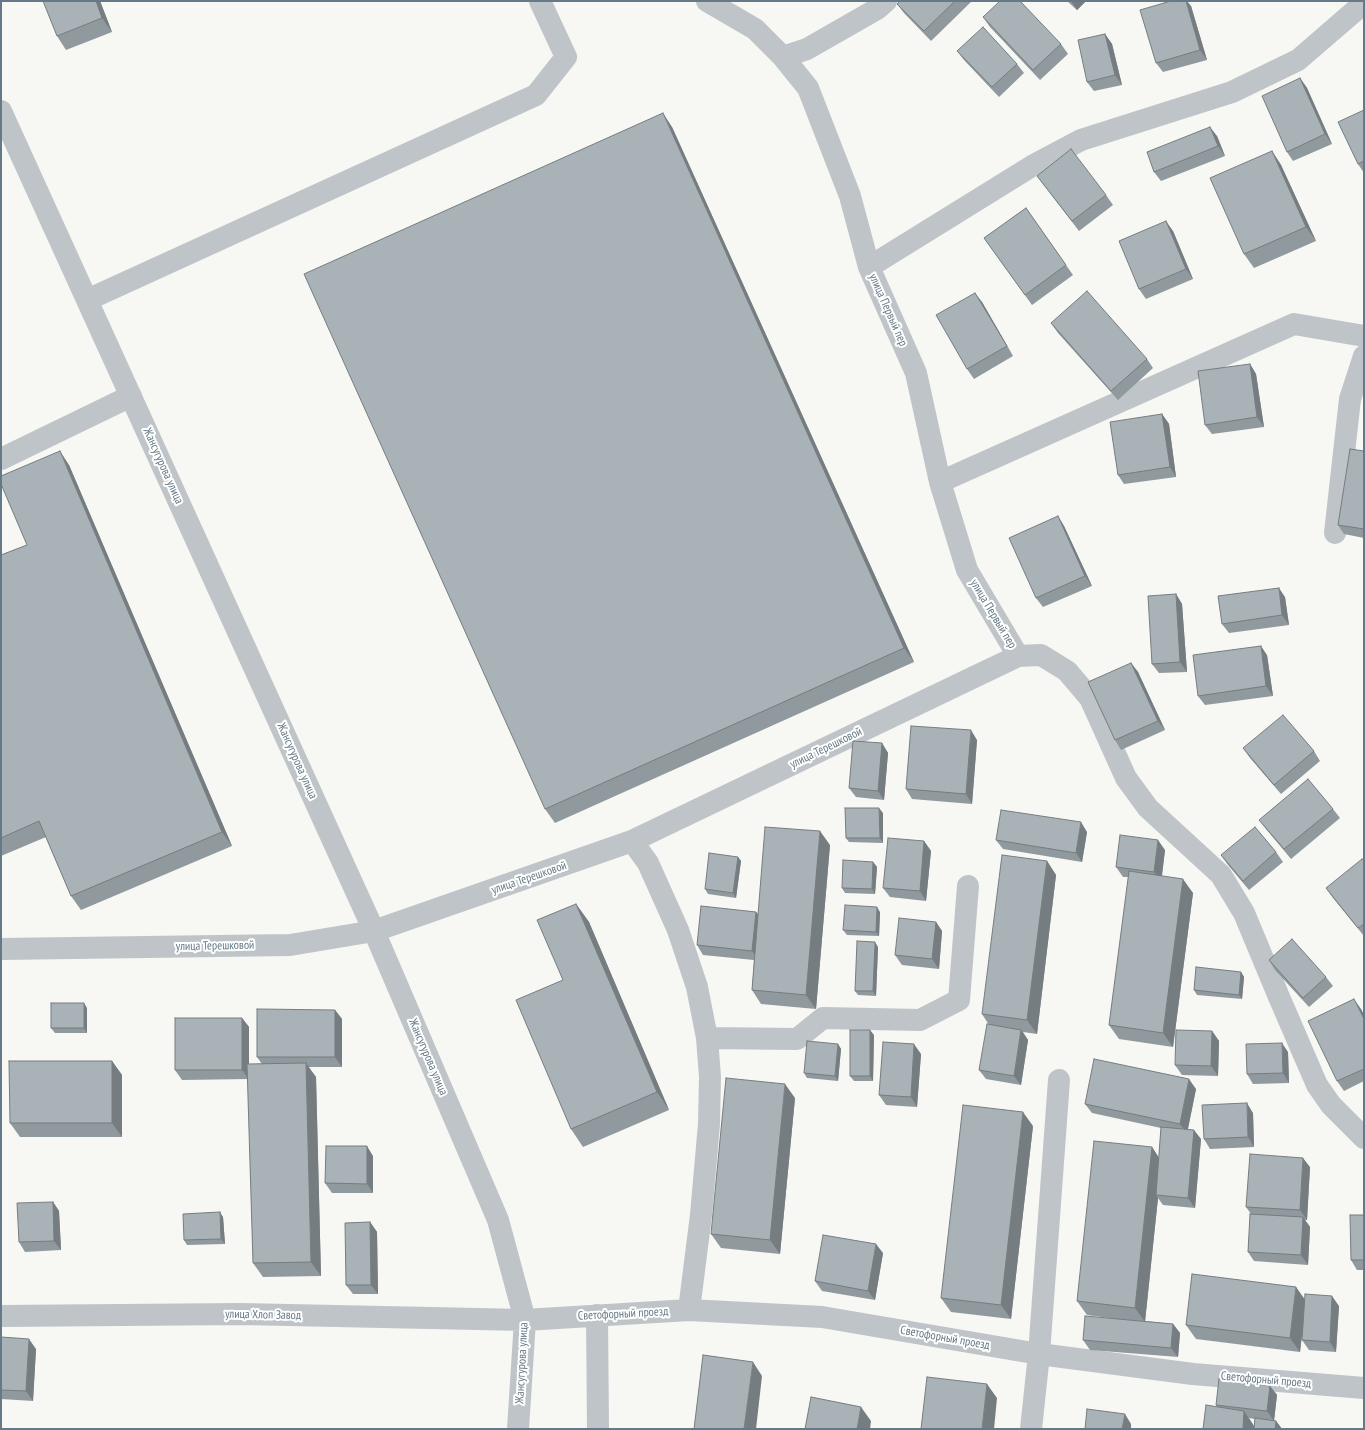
<!DOCTYPE html>
<meta charset="utf-8">
<style>
body{margin:0}
#map{position:relative;width:1365px;height:1430px;overflow:hidden;background:#f7f7f3;font-family:"PT Sans Narrow",sans-serif}
canvas{display:block}
.frame{position:absolute;inset:0;border:2px solid #657986;pointer-events:none}
</style>
<div id="map">
<canvas width="1365" height="1430"></canvas>
<div class="frame"></div>
</div>
<script>
const ctx = document.querySelector('canvas').getContext('2d');
ctx.lineJoin = 'round';
const poly = rows => new Path2D(rows.map(r => 'M' + r).join(''));
function strokePath(path, color, width, dash) { ctx.strokeStyle = color; ctx.lineWidth = width; ctx.lineCap = dash ? 'butt' : 'round'; ctx.setLineDash(dash || []); ctx.stroke(path); }
function fillPath(path, color) { ctx.fillStyle = color; ctx.fill(path, 'evenodd'); }
function write(font, color, halo, rows, align = 'center') {
  ctx.font = font + ' "PT Sans Narrow",sans-serif'; ctx.lineWidth = 4; ctx.setLineDash([]); ctx.textBaseline = 'middle'; ctx.strokeStyle = halo; ctx.fillStyle = color; for (const [text, x, y, turn = 0] of rows) {
    ctx.save(); ctx.translate(x, y); ctx.rotate((+turn || 0) * Math.PI / 180); ctx.textAlign = isNaN(turn) ? turn : align; if (halo) ctx.strokeText(text, 0, 0); ctx.fillText(text, 0, 0); ctx.restore();
  }
}
const minor = poly([
 [707,1,755,29,783,57,808,88,850,196,869,267,916,373,940,482,967,570,1018,656],
 [783,57,807,49,877,9,886,1],
 [1,111,374,931,498,1220,525,1320,518,1429],
 [869,267,1032,166,1081,140,1232,92,1298,60,1364,3],
 [87,300,536,95,566,57,540,1],
 [1,459,131,396],
 [940,482,1294,324,1364,336],
 [1335,533,1350,399,1364,356],
 [632,841,648,863,678,930,697,987,707,1038,710,1077,709,1124,701,1215,689,1310],
 [1,949,290,945,374,931,632,841,1018,656,1041,655,1067,671,1090,698,1126,778,1148,808,1221,875,1244,913,1279,997,1317,1085,1331,1105,1364,1138],
 [707,1038,797,1039,823,1018,920,1020,959,1000,968,886],
 [597,1315,598,1429],
 [1,1316,241,1314,525,1320,689,1310,822,1317,1039,1354,1193,1374,1364,1388],
 [1031,1429,1039,1354,1059,1080]
]);
const wall = poly([
 [100,1,112,32,66,50,57,36],
 [900,1,972,1,931,41,904,13,897,4],
 [1067,1,1086,1,1077,10],
 [1191,6,1207,60,1163,72,1156,63],
 [983,17,1061,44,1068,54,1040,80,990,27],
 [1105,34,1112,44,1122,85,1094,91,1087,82],
 [957,51,1017,64,1024,73,999,97,964,60],
 [1300,78,1307,88,1332,144,1293,161,1287,152],
 [1364,110,1364,173,1358,164],
 [672,127,914,662,555,823,545,809],
 [1217,136,1225,156,1161,181,1154,172],
 [1272,151,1281,165,1316,241,1254,268,1244,254],
 [1037,176,1106,195,1113,205,1079,231],
 [1026,208,1073,275,1032,305,984,238],
 [1173,231,1193,279,1146,299,1139,289],
 [982,302,1013,356,974,379,967,369],
 [1051,323,1147,359,1153,368,1118,400,1058,333],
 [1250,364,1256,374,1264,427,1212,434,1205,425],
 [1162,414,1169,424,1176,477,1124,484,1118,475],
 [1364,451,1364,538,1344,534,1338,525],
 [69,465,232,846,81,910,71,896,46,837,1,856,1,555,27,545],
 [1058,516,1064,526,1092,586,1043,607,1036,598],
 [1176,594,1182,604,1187,672,1159,673,1152,664],
 [1285,597,1289,625,1229,633,1222,624],
 [1267,655,1273,696,1205,705,1198,696],
 [1131,663,1138,672,1165,730,1121,750,1115,740],
 [977,740,972,804,912,799,906,789],
 [882,743,888,753,884,800,856,797,849,788],
 [1243,748,1314,751,1320,761,1281,794,1250,758],
 [1333,809,1340,818,1291,859,1266,829,1259,820],
 [883,813,883,843,849,842,846,838],
 [1087,832,1082,862,1003,849,996,840],
 [924,841,931,851,926,901,890,897,883,888],
 [830,845,816,1009,761,1004,752,990,754,960,703,955,697,945,756,912,758,914],
 [1165,850,1162,876,1193,893,1173,1047,1119,1039,1109,1025,1129,877,1123,877,1116,867],
 [1276,852,1283,862,1249,890,1228,865,1221,855],
 [738,857,741,861,736,898,708,894,705,889],
 [1047,861,1056,875,1037,1034,1023,1032,1028,1040,1021,1085,986,1079,979,1070,989,1025,982,1014],
 [1364,861,1364,936,1333,898,1326,888],
 [873,862,877,867,875,894,845,893,842,888],
 [576,904,589,922,669,1110,583,1147,571,1129,563,980],
 [880,912,879,936,847,935,843,930],
 [936,922,942,931,939,969,902,965,895,955],
 [878,947,876,996,858,995,855,991],
 [1269,960,1326,977,1333,986,1309,1007,1275,970],
 [1241,972,1244,977,1242,999,1197,995,1194,990],
 [87,1008,87,1033,55,1033,51,1028],
 [1361,1009,1364,1015,1364,1081,1344,1091,1337,1081],
 [335,1010,342,1019,342,1067,308,1067,316,1077,321,1276,263,1277,253,1263,248,1079,182,1080,175,1070,242,1018,249,1027,249,1064,262,1064,257,1057],
 [1212,1031,1219,1041,1218,1076,1182,1075,1175,1065],
 [874,1035,873,1081,854,1081,850,1076],
 [838,1044,841,1049,838,1081,807,1078,804,1073],
 [1288,1052,1289,1083,1253,1084,1247,1074],
 [921,1054,917,1107,886,1105,879,1095],
 [112,1061,122,1075,122,1137,20,1137,10,1123],
 [1196,1089,1188,1129,1201,1139,1195,1208,1163,1205,1158,1198,1145,1321,1173,1324,1180,1333,1178,1357,1090,1350,1083,1340,1117,1319,1087,1315,1077,1301,1152,1147,1159,1158,1161,1128,1092,1113,1085,1104],
 [795,1098,780,1254,721,1248,711,1234],
 [1253,1113,1254,1147,1210,1149,1204,1139],
 [1033,1126,1011,1319,951,1312,941,1298],
 [373,1156,373,1193,332,1193,325,1183],
 [1310,1167,1307,1220,1305,1220,1310,1227,1308,1265,1254,1261,1248,1252,1251,1214,1246,1207],
 [53,1202,59,1211,61,1250,25,1252,19,1242],
 [1364,1215,1364,1270,1357,1270,1351,1260],
 [223,1217,225,1244,187,1245,184,1240],
 [370,1222,377,1232,378,1294,353,1294,346,1285],
 [883,1253,875,1300,822,1291,815,1281],
 [1305,1299,1339,1306,1336,1352,1309,1350,1302,1340,1303,1325,1300,1352,1196,1339,1186,1325],
 [1,1337,36,1349,33,1401,1,1399],
 [1270,1386,1277,1395,1274,1420,1276,1421,1282,1429,1203,1429,1217,1407,1216,1405],
 [1249,1418,1255,1419,1254,1426]
]);
const shadedWall = poly([
 [96,1,100,1,112,32,102,18],
 [1071,1,1086,1,1077,10],
 [1186,1,1187,1,1191,6,1207,60,1200,50],
 [1105,34,1112,44,1122,85,1115,75],
 [1300,78,1307,88,1332,144,1325,134],
 [663,113,672,127,914,662,904,648],
 [1210,127,1217,136,1225,156,1218,146],
 [1272,151,1281,165,1316,241,1306,227],
 [1166,221,1173,231,1193,279,1186,269],
 [975,293,982,302,1013,356,1007,346],
 [1250,364,1256,374,1264,427,1257,417],
 [1162,414,1169,424,1176,477,1170,467],
 [60,451,69,465,232,846,222,832],
 [1058,516,1064,526,1092,586,1085,576],
 [1279,588,1285,597,1289,625,1282,615],
 [1176,594,1182,604,1187,672,1180,662],
 [1261,646,1267,655,1273,696,1266,686],
 [1131,663,1138,672,1165,730,1158,721],
 [971,730,977,740,972,804,966,794],
 [882,743,888,753,884,800,878,791],
 [879,808,883,813,883,843,880,838],
 [1081,822,1087,832,1082,862,1076,853],
 [820,831,830,845,816,1009,806,995],
 [1158,840,1165,850,1161,882,1154,872],
 [924,841,931,851,926,901,920,891],
 [738,857,741,861,736,898,733,893],
 [1047,861,1056,875,1037,1034,1027,1020],
 [873,862,877,867,875,894,872,889],
 [1183,879,1193,893,1173,1047,1163,1033],
 [576,904,589,922,669,1110,657,1092],
 [877,907,880,912,879,936,876,932],
 [756,912,763,921,759,961,752,951],
 [936,922,942,931,939,969,932,959],
 [875,942,878,947,876,996,873,991],
 [1241,972,1244,977,1242,999,1239,995],
 [1354,999,1361,1009,1364,1015,1364,1019],
 [84,1003,87,1008,87,1033,84,1028],
 [335,1010,342,1019,342,1067,335,1057],
 [242,1018,249,1027,249,1079,242,1070],
 [870,1030,874,1035,873,1081,870,1076],
 [1021,1030,1028,1040,1021,1085,1014,1076],
 [1212,1031,1219,1041,1218,1076,1211,1066],
 [1282,1043,1288,1052,1289,1083,1283,1073],
 [838,1044,841,1049,838,1081,835,1076],
 [914,1044,921,1054,917,1107,911,1097],
 [112,1061,122,1075,122,1137,112,1123],
 [306,1063,316,1077,321,1276,311,1262],
 [1189,1079,1196,1089,1187,1133,1180,1124],
 [785,1084,795,1098,780,1254,770,1240],
 [1247,1103,1253,1113,1254,1147,1248,1137],
 [1023,1112,1033,1126,1011,1319,1001,1305],
 [1194,1130,1201,1139,1195,1208,1188,1198],
 [367,1146,373,1156,373,1193,367,1184],
 [1152,1147,1161,1161,1156,1195,1158,1198,1145,1322,1135,1308],
 [1303,1158,1310,1167,1307,1220,1300,1210],
 [53,1202,59,1211,61,1250,54,1241],
 [220,1212,223,1217,225,1244,221,1239],
 [1303,1217,1310,1227,1308,1265,1301,1255],
 [370,1222,377,1232,378,1294,371,1285],
 [876,1244,883,1253,875,1300,868,1291],
 [1296,1287,1306,1301,1300,1352,1290,1338],
 [1332,1296,1339,1306,1336,1352,1330,1342],
 [1173,1324,1180,1333,1178,1357,1171,1348],
 [29,1339,36,1349,33,1401,26,1391],
 [753,1362,762,1376,756,1429,744,1429],
 [987,1384,997,1398,994,1429,982,1429],
 [1270,1386,1277,1395,1274,1421,1267,1411],
 [861,1407,871,1421,870,1429,857,1429],
 [1244,1411,1254,1426,1254,1429,1243,1429],
 [1125,1414,1131,1424,1131,1429,1122,1429],
 [1276,1421,1282,1429,1275,1429]
]);
const building = poly([
 [43,1,96,1,102,18,57,36,43,1],
 [900,1,955,1,924,31,897,4,900,1],
 [1000,1,1020,1,1061,44,1033,70,983,17,1000,1],
 [1171,1,1186,1,1200,50,1156,63,1140,10,1171,1],
 [983,27,1017,64,992,87,957,51,983,27],
 [1105,34,1115,75,1087,82,1078,40,1105,34],
 [1300,78,1325,134,1287,152,1262,96,1300,78],
 [1364,110,1364,161,1358,164,1338,122,1364,110],
 [663,113,904,648,545,809,304,274,663,113],
 [1210,127,1218,146,1154,172,1147,152,1210,127],
 [1071,149,1106,195,1072,221,1037,176,1071,149],
 [1272,151,1306,227,1244,254,1210,178,1272,151],
 [1026,208,1066,265,1025,295,984,238,1026,208],
 [1166,221,1186,269,1139,289,1119,241,1166,221],
 [1087,291,1147,359,1111,391,1051,323,1087,291],
 [975,293,1007,346,967,369,936,315,975,293],
 [1250,364,1257,417,1205,425,1198,371,1250,364],
 [1162,414,1170,467,1118,475,1110,422,1162,414],
 [1350,449,1364,451,1364,529,1338,525,1350,449],
 [60,451,222,832,71,896,39,821,1,838,1,555,27,545,1,484,1,476,60,451],
 [1058,516,1085,576,1036,598,1009,538,1058,516],
 [1279,588,1282,615,1222,624,1218,596,1279,588],
 [1176,594,1180,662,1152,664,1148,596,1176,594],
 [1261,646,1266,686,1198,696,1193,655,1261,646],
 [1131,663,1158,721,1115,740,1088,682,1131,663],
 [1283,715,1314,751,1274,785,1243,748,1283,715],
 [911,726,971,730,966,794,906,789,911,726],
 [853,741,882,743,878,791,849,788,853,741],
 [1308,779,1333,809,1284,849,1259,820,1308,779],
 [845,808,879,808,880,838,846,838,845,808],
 [1001,810,1081,822,1076,853,996,840,1001,810],
 [765,827,820,831,806,995,752,990,765,827],
 [1255,827,1276,852,1243,881,1221,855,1255,827],
 [1120,835,1158,840,1154,872,1116,867,1120,835],
 [888,838,924,841,920,891,883,888,888,838],
 [709,853,738,857,733,893,705,889,709,853],
 [1002,855,1047,861,1027,1020,982,1014,1002,855],
 [1362,859,1364,861,1364,924,1358,928,1326,888,1362,859],
 [843,860,873,862,872,889,842,888,843,860],
 [1129,871,1183,879,1163,1033,1109,1025,1129,871],
 [576,904,657,1092,571,1129,516,1000,563,980,537,920,576,904],
 [845,905,877,907,876,932,843,930,845,905],
 [701,906,756,912,752,951,697,945,701,906],
 [899,918,936,922,932,959,895,955,899,918],
 [1292,939,1326,977,1303,998,1269,960,1292,939],
 [857,941,875,942,873,991,855,991,857,941],
 [1196,967,1241,972,1239,995,1194,990,1196,967],
 [1354,999,1364,1019,1364,1069,1337,1081,1308,1021,1354,999],
 [51,1003,84,1003,84,1028,51,1028,51,1003],
 [257,1009,335,1010,335,1057,257,1057,257,1009],
 [175,1018,242,1018,242,1070,175,1070,175,1018],
 [987,1024,1021,1030,1014,1076,979,1070,987,1024],
 [850,1030,870,1030,870,1076,850,1076,850,1030],
 [1176,1030,1212,1031,1211,1066,1175,1065,1176,1030],
 [807,1041,838,1044,835,1076,804,1073,807,1041],
 [883,1042,914,1044,911,1097,879,1095,883,1042],
 [1282,1043,1283,1073,1247,1074,1246,1044,1282,1043],
 [1094,1059,1189,1079,1180,1124,1085,1104,1094,1059],
 [9,1061,112,1061,112,1123,10,1123,9,1061],
 [306,1063,311,1262,253,1263,247,1064,306,1063],
 [726,1078,785,1084,770,1240,711,1234,726,1078],
 [1247,1103,1248,1137,1204,1139,1202,1105,1247,1103],
 [963,1105,1023,1112,1001,1305,941,1298,963,1105],
 [1161,1127,1194,1130,1188,1198,1156,1195,1161,1127],
 [1094,1141,1152,1147,1135,1308,1077,1301,1094,1141],
 [326,1146,367,1146,367,1184,325,1183,326,1146],
 [1250,1154,1303,1158,1300,1210,1246,1207,1250,1154],
 [53,1202,54,1241,19,1242,17,1203,53,1202],
 [220,1212,221,1239,184,1240,183,1214,220,1212],
 [1250,1214,1303,1217,1301,1255,1248,1252,1250,1214],
 [1350,1215,1364,1215,1364,1260,1351,1260,1350,1215],
 [370,1222,371,1285,346,1285,345,1223,370,1222],
 [823,1235,876,1244,868,1291,815,1281,823,1235],
 [1192,1274,1296,1287,1290,1338,1186,1325,1192,1274],
 [1305,1294,1332,1296,1330,1342,1302,1340,1305,1294],
 [1085,1316,1173,1324,1171,1348,1083,1340,1085,1316],
 [1,1337,29,1339,26,1391,1,1390,1,1337],
 [703,1355,753,1362,744,1429,694,1429,703,1355],
 [927,1377,987,1384,982,1429,921,1429,927,1377],
 [1219,1379,1270,1386,1267,1411,1216,1405,1219,1379],
 [811,1397,861,1407,857,1429,805,1429,811,1397],
 [1206,1405,1244,1411,1243,1429,1203,1429,1206,1405],
 [1087,1409,1125,1414,1122,1429,1085,1429,1087,1409],
 [1255,1418,1276,1421,1275,1429,1254,1429,1255,1418]
]);
const streetNames = [
 ["улица Первый пер",888,310,66],
 ["Жансугурова улица",163,466,66],
 ["улица Первый пер",993,614,59],
 ["улица Терешковой",826,748,-26],
 ["Жансугурова улица",297,761,66],
 ["улица Терешковой",529,878,-19],
 ["улица Терешковой",215,946,-1],
 ["Жансугурова улица",428,1057,67],
 ["Светофорный проезд",623,1314,-3],
 ["улица Хлоп Завод",263,1315,1],
 ["Светофорный проезд",945,1338,10],
 ["Жансугурова улица",522,1363,-87],
 ["Светофорный проезд",1266,1380,5]
];
strokePath(minor, '#bfc4c8', 22);
fillPath(wall, '#90999d');
fillPath(shadedWall, '#767d80');
fillPath(building, '#a8b2b7');
strokePath(building, '#767d80', 1);
write('12px', '#657986', '#fff', streetNames);
</script>
